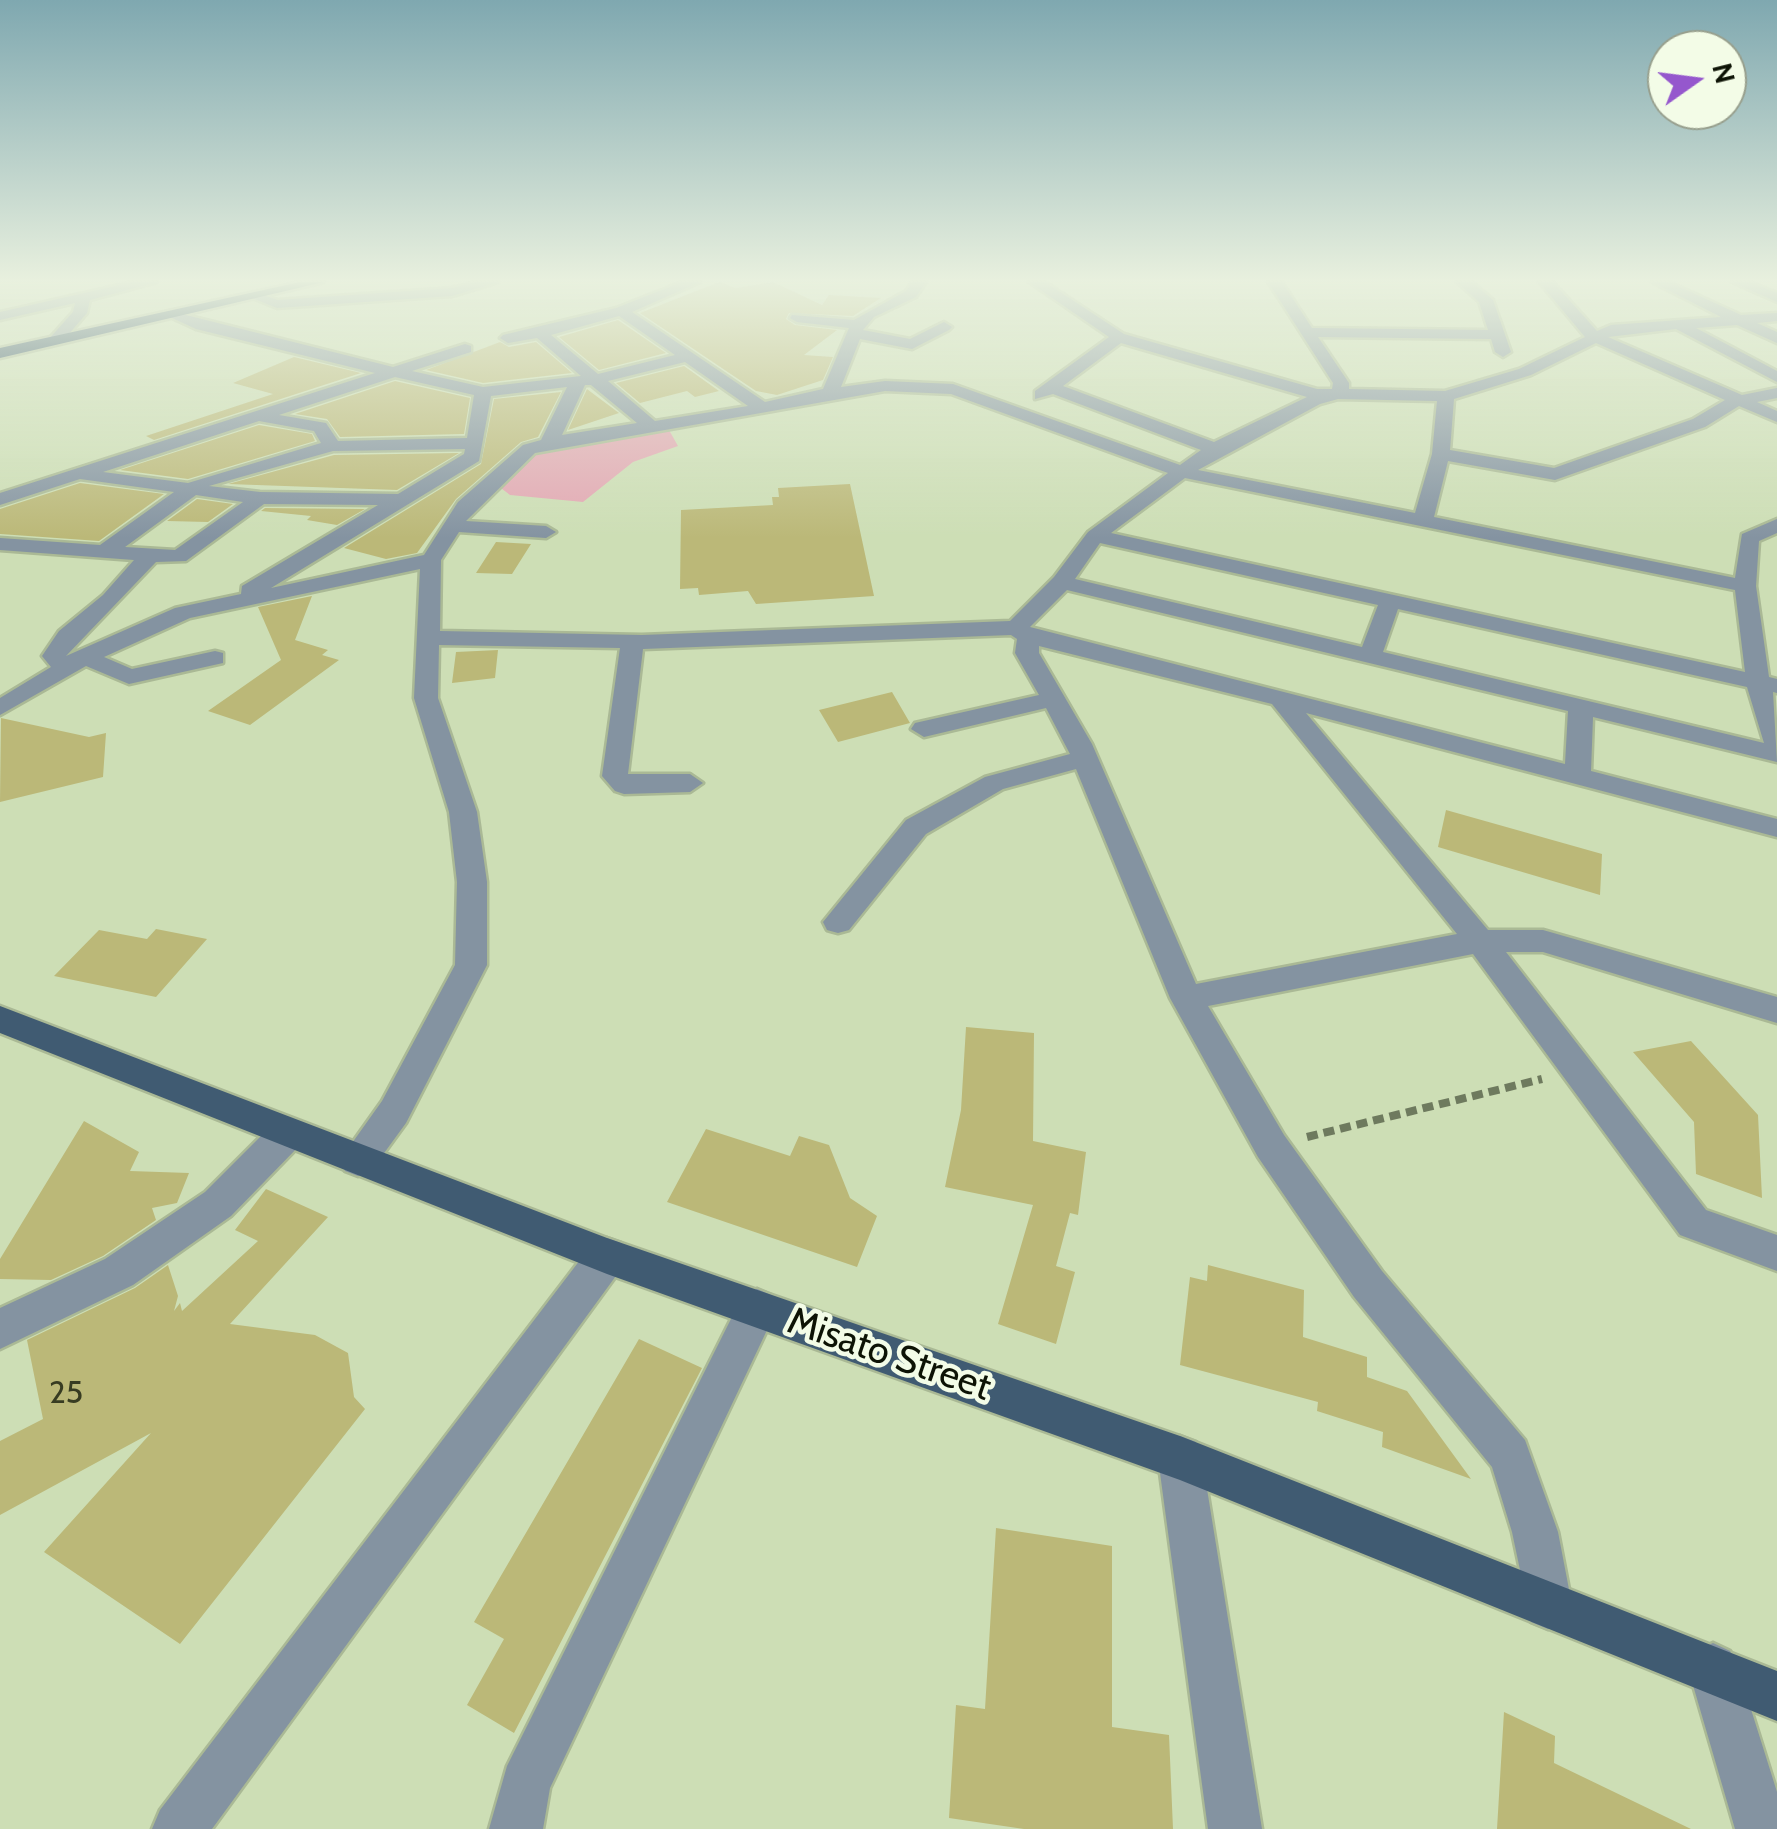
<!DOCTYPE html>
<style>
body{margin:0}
#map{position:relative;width:1777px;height:1829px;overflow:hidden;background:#cddeb5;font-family:Cabin,sans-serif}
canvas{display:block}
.north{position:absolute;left:1647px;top:30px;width:100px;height:100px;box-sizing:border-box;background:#f3fce7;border:2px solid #979f8d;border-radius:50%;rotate:76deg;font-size:28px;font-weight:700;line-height:40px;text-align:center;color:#0d1305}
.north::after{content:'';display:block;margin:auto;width:35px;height:45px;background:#9557cd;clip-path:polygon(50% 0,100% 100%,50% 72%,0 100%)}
</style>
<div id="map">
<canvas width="1777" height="1829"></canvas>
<div class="north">N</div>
</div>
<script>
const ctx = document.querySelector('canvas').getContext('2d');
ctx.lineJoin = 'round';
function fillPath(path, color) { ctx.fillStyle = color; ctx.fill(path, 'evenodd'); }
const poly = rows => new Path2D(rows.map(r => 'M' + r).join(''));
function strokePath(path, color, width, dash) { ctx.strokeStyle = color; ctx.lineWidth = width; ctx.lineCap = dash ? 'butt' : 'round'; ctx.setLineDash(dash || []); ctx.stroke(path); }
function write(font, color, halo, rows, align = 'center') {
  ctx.font = font + ' Cabin,sans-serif'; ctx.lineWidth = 9; ctx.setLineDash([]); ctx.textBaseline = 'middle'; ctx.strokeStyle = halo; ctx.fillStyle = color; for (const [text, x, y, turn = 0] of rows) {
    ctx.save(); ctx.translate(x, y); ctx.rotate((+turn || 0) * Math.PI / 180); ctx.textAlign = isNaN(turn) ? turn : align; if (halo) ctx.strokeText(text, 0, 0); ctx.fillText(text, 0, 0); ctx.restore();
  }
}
const green = poly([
 [669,430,678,446,633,462,583,502,510,495,497,485,533,453]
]);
const building = poly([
 [719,282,736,288,773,282,822,305,829,295,881,298,853,316,789,313,786,319,795,325,837,330,804,355,833,357,823,380,777,395,756,391,640,313],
 [618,320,666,353,599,370,559,337],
 [500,342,509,347,536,342,572,373,483,383,426,370],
 [294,357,361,373,154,440,146,436,273,394,233,383],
 [684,366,719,391,695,397,687,391,640,403,616,383],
 [395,381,470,398,464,434,340,437,327,419,295,414],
 [587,389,619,413,568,430],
 [561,392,538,437,521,442,456,499,417,553,386,559,344,548,481,464,494,399],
 [259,425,312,434,315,441,188,479,120,470],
 [459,453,397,490,228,484,334,455],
 [80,483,164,494,99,541,0,534,0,509],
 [850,484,874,596,756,604,748,591,699,595,698,588,680,589,681,510,773,505,772,497,779,497,778,488],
 [197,499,233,504,208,522,167,521],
 [265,508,365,509,337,525,307,520,311,516,261,511],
 [496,542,531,544,512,574,476,573],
 [312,596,295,640,328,650,322,655,339,660,250,725,208,711,281,660,258,607],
 [498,650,495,678,452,683,456,652],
 [892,692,910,723,838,742,819,710],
 [1,718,89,737,106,733,103,777,0,802],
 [1446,810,1602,854,1600,895,1438,847],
 [156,929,207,939,156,997,54,976,99,930,147,939],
 [966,1027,1034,1033,1033,1141,1086,1152,1078,1215,1070,1213,1056,1266,1075,1272,1056,1344,998,1324,1033,1205,945,1187,961,1110],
 [1691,1041,1758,1115,1762,1198,1696,1174,1694,1122,1633,1052],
 [84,1121,139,1152,130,1171,189,1173,177,1203,152,1208,156,1220,103,1256,51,1280,0,1279,0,1259],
 [706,1129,790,1156,799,1136,829,1145,850,1198,877,1216,857,1267,667,1202],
 [266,1189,328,1217,230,1324,315,1335,348,1353,354,1397,365,1409,180,1644,44,1552,151,1433,0,1515,0,1441,43,1419,27,1340,135,1288,168,1265,178,1296,174,1311,180,1303,182,1311,258,1241,235,1230],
 [1208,1265,1304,1290,1303,1337,1367,1357,1367,1377,1407,1391,1471,1479,1382,1447,1383,1432,1317,1411,1318,1402,1180,1365,1190,1277,1207,1281],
 [639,1339,702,1368,514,1733,467,1705,504,1639,474,1622],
 [996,1528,1112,1546,1112,1727,1169,1735,1173,1829,1024,1829,949,1818,956,1705,985,1709],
 [1504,1712,1555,1736,1554,1763,1691,1829,1497,1829]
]);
const path = poly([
 [1307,1137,1542,1079]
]);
const minor = poly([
 [133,282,157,282,90,300,87,313,61,343,48,340,73,312,75,303,0,320,0,312,133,282],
 [476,282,498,282,452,296,277,308,247,296,254,292,278,300,452,288,476,282],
 [682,282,700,282,632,312,765,402,823,389,849,328,797,322,790,318,792,315,854,320,906,291,912,282,926,282,916,297,874,317,863,330,910,339,944,322,952,327,949,330,912,349,860,339,841,387,885,381,953,384,1180,465,1201,450,1053,394,1035,399,1035,391,1109,337,1029,282,1045,282,1124,334,1317,389,1332,389,1333,383,1268,282,1282,282,1312,328,1488,330,1479,302,1457,282,1472,282,1493,300,1511,352,1503,357,1495,352,1491,339,1318,337,1349,383,1349,389,1445,391,1519,369,1585,337,1539,282,1553,282,1597,331,1611,325,1721,317,1652,282,1669,282,1741,315,1777,313,1777,321,1757,323,1777,332,1777,343,1737,325,1696,328,1777,371,1777,382,1676,329,1608,337,1742,395,1777,388,1777,398,1757,402,1777,411,1777,422,1739,406,1705,427,1555,480,1448,461,1434,517,1735,578,1742,534,1777,519,1777,533,1759,541,1756,586,1769,677,1777,679,1777,693,1773,692,1777,762,1593,717,1591,771,1777,819,1777,837,1306,713,1488,930,1543,930,1777,997,1777,1023,1543,952,1506,952,1706,1210,1777,1235,1777,1271,1680,1235,1473,954,1208,1006,1284,1135,1382,1271,1525,1440,1558,1532,1572,1605,1565,1622,1548,1629,1531,1622,1512,1532,1492,1467,1354,1297,1258,1157,1170,998,1076,769,1003,789,926,834,849,930,838,933,827,930,823,922,906,820,985,777,1070,754,1046,708,924,737,911,729,915,723,1039,695,1015,653,1017,639,1011,635,643,649,628,774,690,774,703,783,690,792,624,794,615,791,602,776,620,648,439,645,438,698,477,812,487,882,487,965,406,1123,371,1171,358,1176,345,1171,340,1160,382,1101,455,965,457,882,449,812,414,698,420,569,190,618,104,657,132,669,215,651,223,653,223,663,129,684,86,666,0,715,0,698,51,667,42,656,59,631,103,595,134,560,0,550,0,538,100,545,174,492,80,479,0,505,0,493,375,373,196,329,170,317,170,311,393,367,465,344,471,346,471,352,412,371,483,387,581,376,537,338,508,343,500,338,503,335,616,308,682,282],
 [619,316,675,355,598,374,551,335,619,316],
 [1121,343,1307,397,1214,442,1063,386,1121,343],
 [1596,343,1725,400,1693,419,1554,468,1450,450,1454,399,1531,375,1596,343],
 [685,362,748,406,655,421,608,381,685,362],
 [395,377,474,395,467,438,338,441,326,423,279,415,395,377],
 [585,385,591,385,637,423,562,435,585,385],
 [567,387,541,440,523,445,458,502,424,555,271,588,479,461,491,396,567,387],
 [885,391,951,394,1168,473,1088,532,1054,577,1010,621,642,635,440,631,441,560,459,532,546,538,556,532,546,526,466,521,535,453,885,391],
 [1338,399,1437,401,1432,454,1415,513,1198,470,1320,404,1338,399],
 [259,421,314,431,321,443,188,483,103,472,259,421],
 [465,449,464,454,398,494,260,492,209,486,333,451,465,449],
 [1185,478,1735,590,1745,672,1111,533,1185,478],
 [196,495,243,502,175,550,125,547,196,495],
 [264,504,378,505,242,586,241,594,175,608,66,656,156,562,186,561,264,504],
 [1100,543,1378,605,1362,647,1075,579,1100,543],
 [1067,590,1568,711,1565,764,1030,627,1067,590],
 [1398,609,1747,687,1764,743,1383,652,1398,609],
 [1039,646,1272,704,1457,934,1196,984,1092,744,1039,653,1039,646],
 [1732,282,1750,282,1777,293,1777,302,1732,282],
 [287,1119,300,1123,305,1134,300,1145,231,1216,133,1285,0,1349,0,1308,105,1259,205,1192,274,1123,287,1119],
 [607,1238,621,1243,626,1256,621,1269,212,1829,152,1829,160,1810,593,1243,607,1238],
 [757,1289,771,1295,777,1309,550,1788,543,1829,489,1829,507,1766,743,1295,757,1289],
 [1180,1436,1196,1442,1202,1458,1262,1829,1208,1829,1158,1458,1164,1442,1180,1436],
 [1713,1643,1730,1651,1738,1668,1777,1792,1777,1829,1735,1829,1688,1668,1696,1651,1713,1643]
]);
const major = poly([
 [0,1006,607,1238,1180,1436,1777,1671,1777,1721,1180,1480,607,1274,0,1033,0,1006]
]);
const highway = poly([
 [300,282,324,282,0,358,0,348,300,282]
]);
const nearNumbernames = [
 ["25",66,1394]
];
const nearStreetnames = [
 ["Misato Street",889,1355,19]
];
fillPath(green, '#e3a7b3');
fillPath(building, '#bbb878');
strokePath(minor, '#aab995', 5);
strokePath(major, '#aab995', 5);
strokePath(highway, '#aab995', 5);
strokePath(path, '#6e7a5e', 8, [11, 6]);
fillPath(minor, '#8493a1');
fillPath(major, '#405b72');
fillPath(highway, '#274761');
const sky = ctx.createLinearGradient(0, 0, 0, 538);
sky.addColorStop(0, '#7fa8b0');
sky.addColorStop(0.52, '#e8f0de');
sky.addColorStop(1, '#e8f0de00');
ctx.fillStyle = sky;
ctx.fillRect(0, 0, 1777, 538);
write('32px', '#383c22', null, nearNumbernames);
write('38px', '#0d1305', '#f3fce7', nearStreetnames);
</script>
